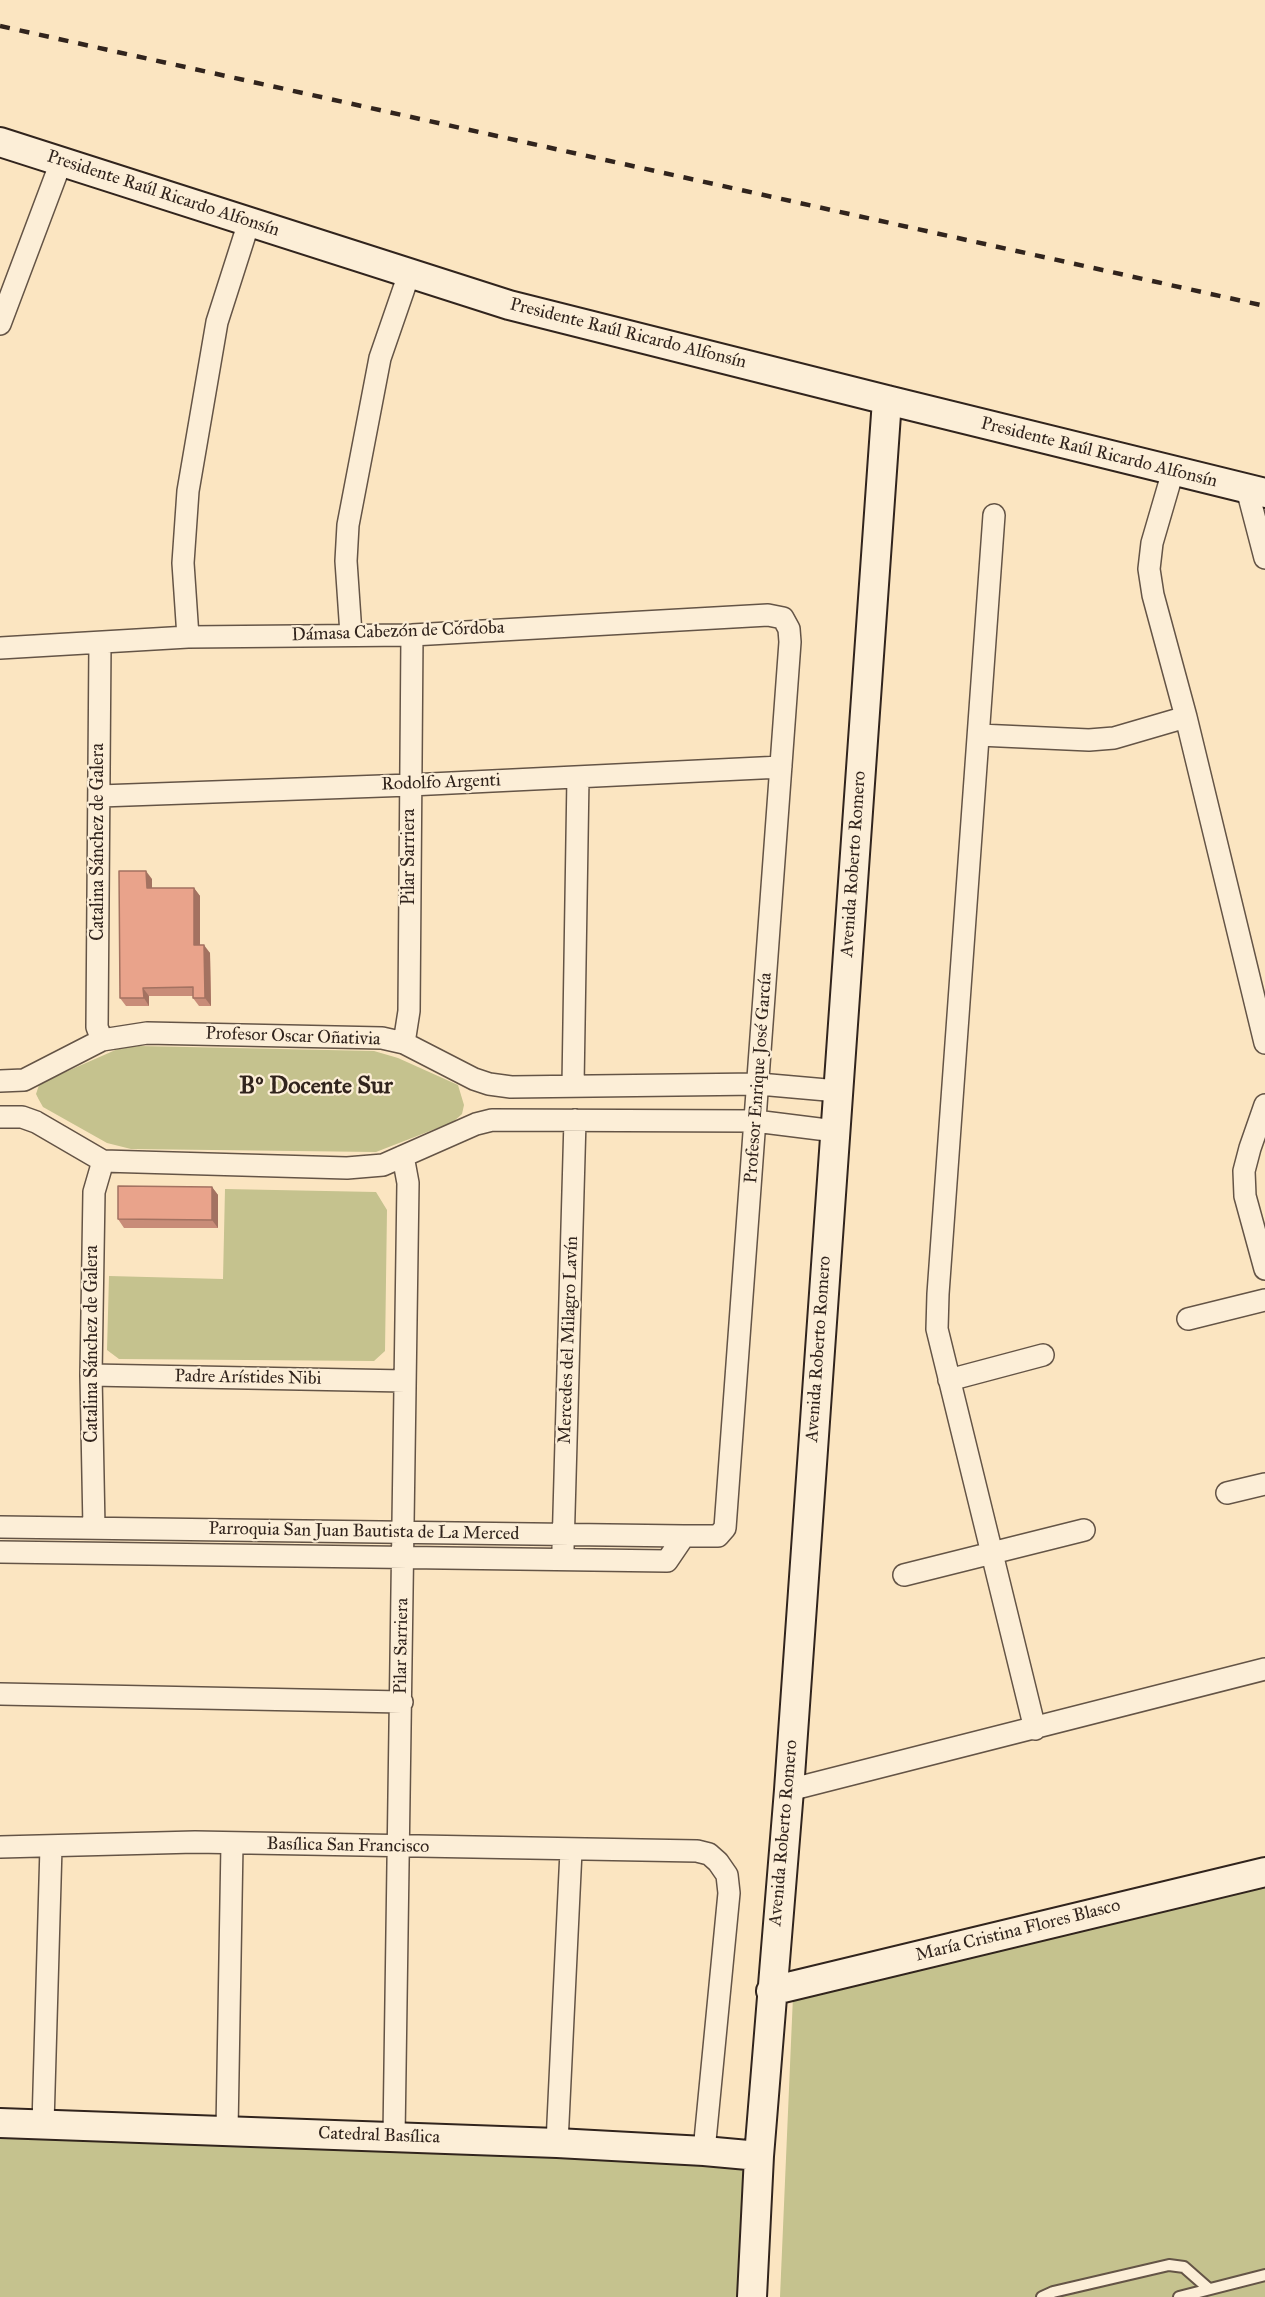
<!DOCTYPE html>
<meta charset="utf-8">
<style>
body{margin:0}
canvas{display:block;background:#fbe5c1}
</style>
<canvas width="1265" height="2297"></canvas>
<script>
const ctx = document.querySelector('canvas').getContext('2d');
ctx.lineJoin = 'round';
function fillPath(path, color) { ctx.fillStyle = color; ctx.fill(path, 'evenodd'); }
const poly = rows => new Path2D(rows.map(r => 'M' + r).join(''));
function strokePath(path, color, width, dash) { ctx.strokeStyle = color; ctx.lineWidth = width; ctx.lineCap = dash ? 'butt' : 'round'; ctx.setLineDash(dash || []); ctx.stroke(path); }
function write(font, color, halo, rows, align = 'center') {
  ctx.font = font + ' "IM FELL Great Primer",serif'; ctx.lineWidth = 4.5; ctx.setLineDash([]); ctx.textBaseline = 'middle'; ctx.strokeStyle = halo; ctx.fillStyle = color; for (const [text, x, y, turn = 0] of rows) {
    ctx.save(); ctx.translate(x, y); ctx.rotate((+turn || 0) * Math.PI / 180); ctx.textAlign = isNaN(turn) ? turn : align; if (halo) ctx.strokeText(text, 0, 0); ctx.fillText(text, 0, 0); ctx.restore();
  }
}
const green = poly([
 [139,1046,374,1051,398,1058,458,1085,464,1105,462,1114,453,1122,376,1152,131,1149,107,1143,43,1107,39,1100,36,1094,39,1085,45,1081,120,1048],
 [225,1189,376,1192,387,1210,385,1351,374,1361,119,1359,107,1350,109,1276,223,1279],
 [1265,1878,1265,2297,780,2297,793,1996],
 [0,2134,754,2160,745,2297,0,2297]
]);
const lane = poly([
 [1042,2297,1053,2292,1169,2265,1184,2267,1209,2289],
 [1179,2297,1265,2275]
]);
const street = poly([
 [0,324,61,162],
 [1173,471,1152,543,1149,569,1153,595,1186,717,1265,1043],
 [1247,489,1265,558],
 [994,515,938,1294,937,1329,1035,1729],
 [351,634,346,561,348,525,380,358,409,274],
 [188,637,183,563,188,491,217,322,249,222],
 [100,643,97,1027,102,1040],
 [0,648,188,637,412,635,768,615,783,618,789,629,790,642,725,1528,718,1536,684,1536,0,1527],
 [979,735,1089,740,1114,738,1186,717],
 [100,796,410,785,781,767],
 [404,1043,409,1011,412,635],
 [0,1081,24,1080,102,1040,147,1033,382,1038,404,1043,474,1079,489,1084,511,1087,759,1084,838,1091],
 [573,1085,578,777],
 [1265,1105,1250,1148,1244,1171,1245,1196,1265,1269],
 [0,1117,22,1117,36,1122,103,1161,347,1168,383,1165,476,1124,492,1120,755,1121,835,1131],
 [1188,1319,1265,1300],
 [91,1375,405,1381],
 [949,1380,1043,1355],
 [1227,1493,1265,1484],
 [94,1528,91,1375,94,1192,103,1161],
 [563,1549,575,1120],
 [0,1552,667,1561,684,1536],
 [904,1575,1084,1530],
 [0,1694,402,1702],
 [789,1790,1265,1669],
 [0,1847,195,1842,697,1851,709,1854,718,1862,727,1875,729,1893,704,2151],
 [43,2124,51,1847],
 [227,2130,232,1844],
 [394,2136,408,1183,403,1156],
 [557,2143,571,1851]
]);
const secondary = poly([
 [0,142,509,305,887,400,1265,493],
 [771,1991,1265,1872],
 [0,2123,557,2143,704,2151,759,2156],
 [752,2297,759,2156,789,1790,887,400]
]);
const rail = poly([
 [0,26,1265,306]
]);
const wall = poly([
 [152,879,152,888,194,888,200,896,200,945,210,953,211,1006,199,1006,193,998,193,996,149,996,149,1006,126,1006,120,998],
 [212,1187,218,1195,218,1228,124,1228,118,1219]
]);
const shadedWall = poly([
 [146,871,152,879,152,896,147,888],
 [194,888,200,896,200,953,194,945],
 [204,945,210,953,211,1006,205,998],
 [143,988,149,996,149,1006,144,998],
 [212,1187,218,1195,218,1228,212,1220]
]);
const building = poly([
 [119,871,146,871,147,888,194,888,194,945,204,945,205,998,193,998,193,987,143,988,144,998,120,998,119,871],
 [118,1186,212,1187,212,1220,118,1219,118,1186]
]);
const streetNames = [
 ["Presidente Raúl Ricardo Alfonsín",163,194,18],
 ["Presidente Raúl Ricardo Alfonsín",628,334,14],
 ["Presidente Raúl Ricardo Alfonsín",1099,453,14],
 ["Dámasa Cabezón de Córdoba",398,632,-2],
 ["Rodolfo Argenti",441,783,-2],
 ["Catalina Sánchez de Galera",99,842,-90],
 ["Pilar Sarriera",410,857,-90],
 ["Avenida Roberto Romero",854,864,-86],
 ["Profesor Oscar Oñativia",293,1037,2],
 ["Profesor Enrique José García",759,1078,-86],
 ["Mercedes del Milagro Lavín",569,1340,-88],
 ["Catalina Sánchez de Galera",93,1344,-90],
 ["Avenida Roberto Romero",819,1349,-86],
 ["Padre Arístides Nibi",248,1378,1],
 ["Parroquia San Juan Bautista de La Merced",364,1532,1],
 ["Pilar Sarriera",402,1646,-89],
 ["Avenida Roberto Romero",784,1833,-85],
 ["Basílica San Francisco",348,1846,1],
 ["María Cristina Flores Blasco",1018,1931,-14],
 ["Catedral Basílica",379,2136,2]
];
const districtNames = [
 ["Bº Docente Sur",316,1087]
];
fillPath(green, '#c5c28e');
strokePath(lane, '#645446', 14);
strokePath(street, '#645446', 24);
strokePath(secondary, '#31241d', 32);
strokePath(lane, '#fceed7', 10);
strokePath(street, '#fceed7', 21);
strokePath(secondary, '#fceed7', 28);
strokePath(rail, '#31241d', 4.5, [10, 10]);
fillPath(wall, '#c88c78');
fillPath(shadedWall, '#a37261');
fillPath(building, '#e9a38b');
strokePath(building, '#a37261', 1.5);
write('18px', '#31241d', '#fceed7', streetNames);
write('bold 24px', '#31241d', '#fceed7', districtNames);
</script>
